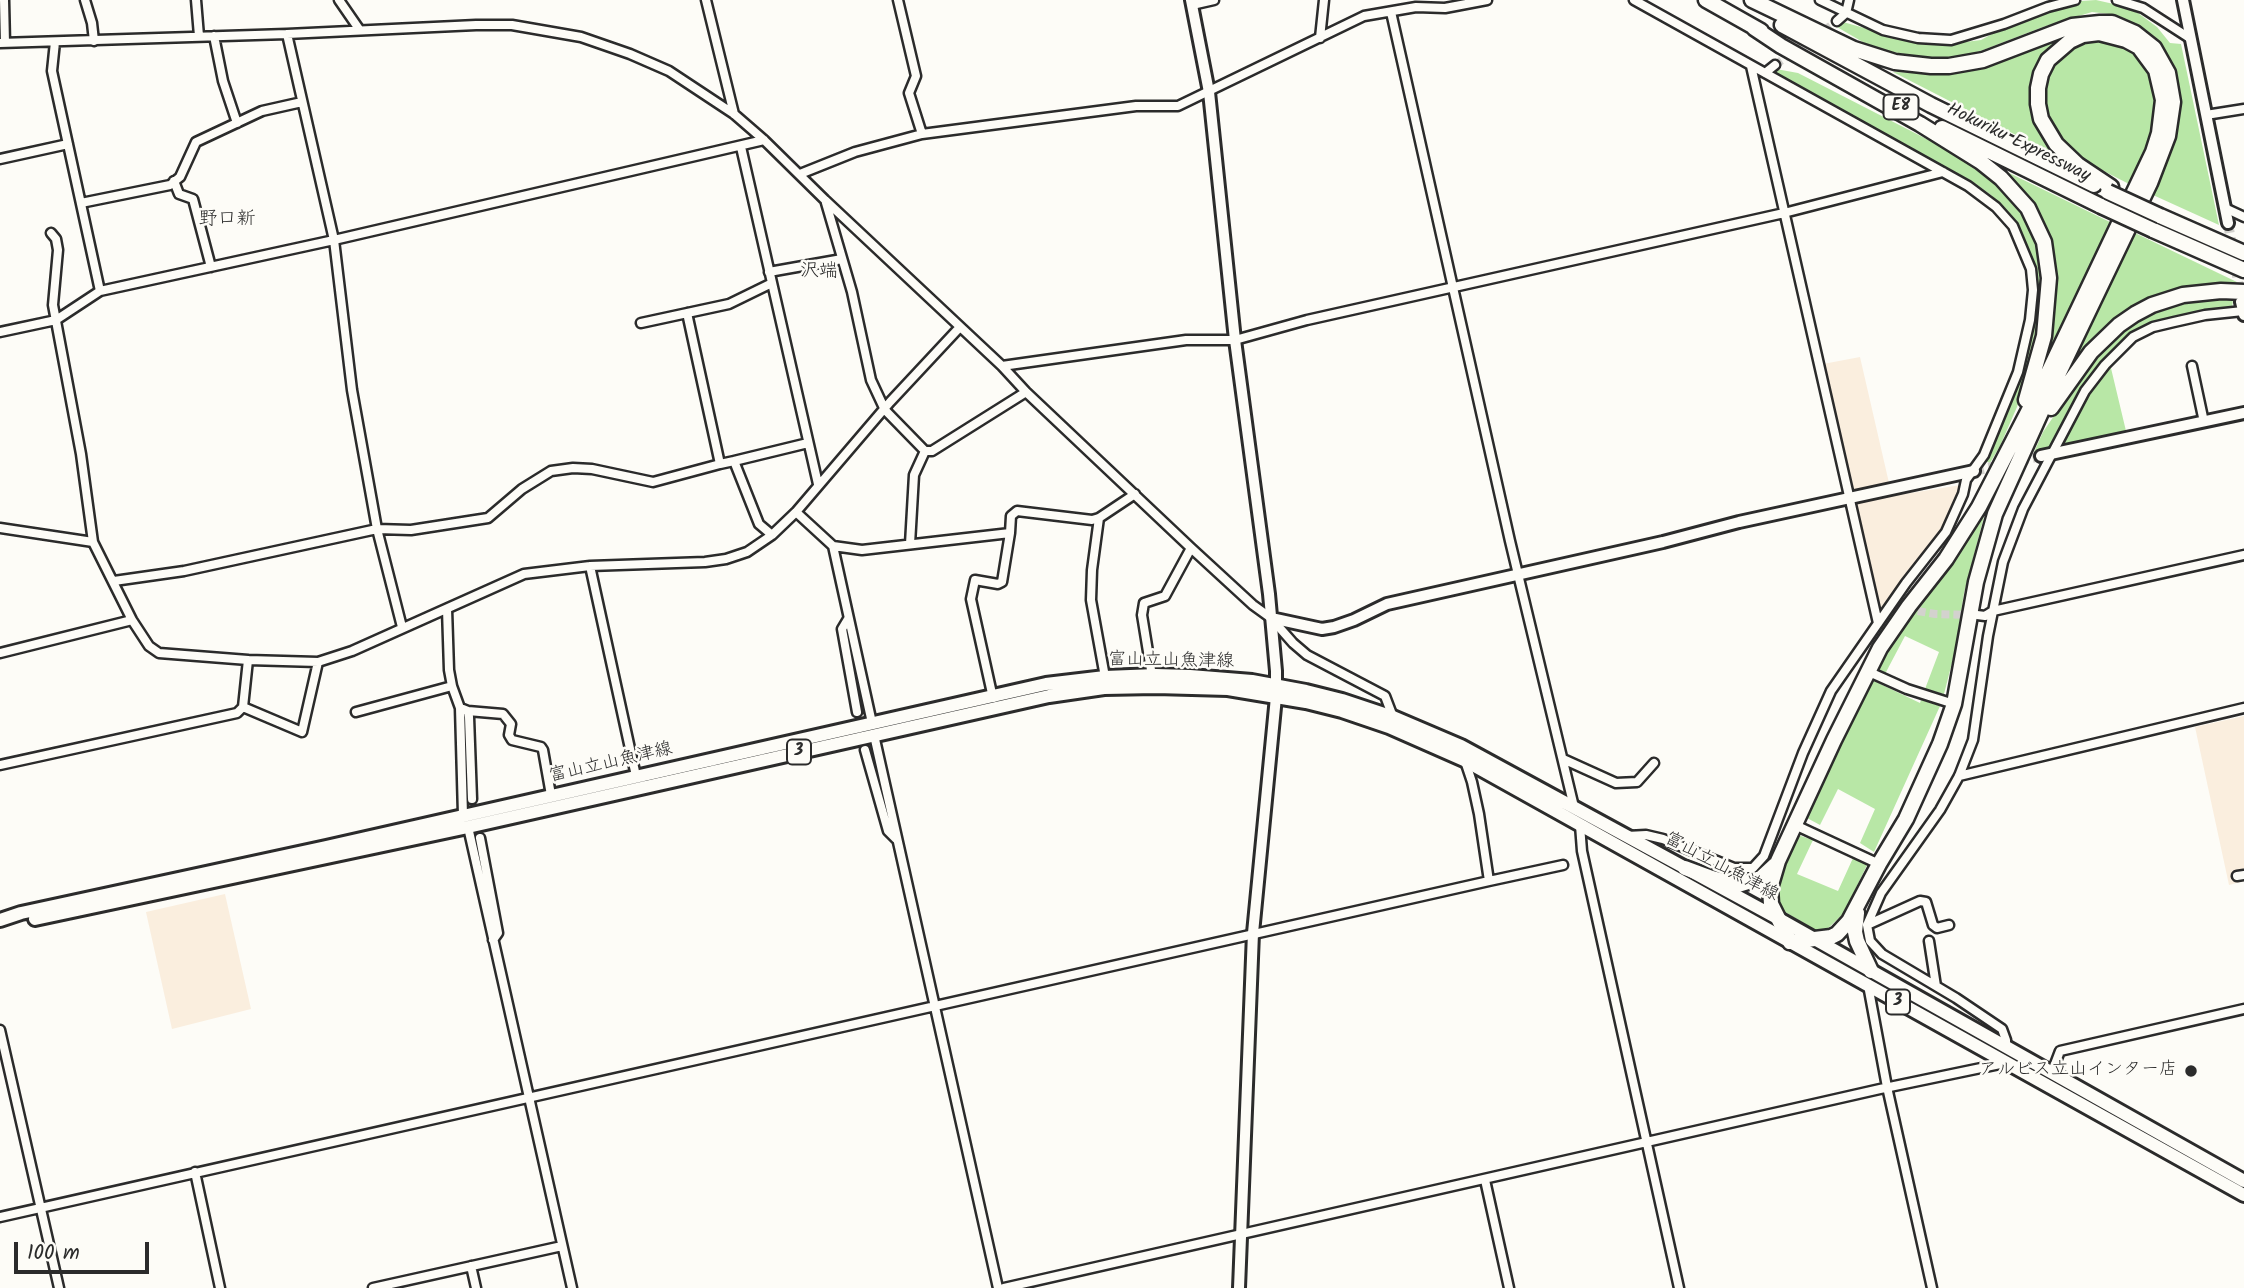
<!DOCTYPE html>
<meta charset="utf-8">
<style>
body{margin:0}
#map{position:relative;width:2244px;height:1288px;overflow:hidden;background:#fdfcf7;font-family:Kalam,sans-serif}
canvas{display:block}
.scale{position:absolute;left:14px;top:1242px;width:135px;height:32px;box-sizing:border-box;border:4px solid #2b2b2b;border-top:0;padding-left:9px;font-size:21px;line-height:24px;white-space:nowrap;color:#2b2b2b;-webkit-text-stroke:5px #fdfcf7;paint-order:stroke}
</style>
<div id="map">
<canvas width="2244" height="1288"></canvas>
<div class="scale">100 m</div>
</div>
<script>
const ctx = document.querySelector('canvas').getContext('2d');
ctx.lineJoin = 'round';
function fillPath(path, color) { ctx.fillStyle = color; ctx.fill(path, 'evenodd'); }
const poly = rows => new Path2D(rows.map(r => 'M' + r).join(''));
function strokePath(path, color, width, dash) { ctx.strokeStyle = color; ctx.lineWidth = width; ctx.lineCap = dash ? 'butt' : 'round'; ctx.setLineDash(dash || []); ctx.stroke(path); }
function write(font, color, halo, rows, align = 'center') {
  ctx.font = font + ' Kalam,"Klee One",sans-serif'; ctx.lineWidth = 5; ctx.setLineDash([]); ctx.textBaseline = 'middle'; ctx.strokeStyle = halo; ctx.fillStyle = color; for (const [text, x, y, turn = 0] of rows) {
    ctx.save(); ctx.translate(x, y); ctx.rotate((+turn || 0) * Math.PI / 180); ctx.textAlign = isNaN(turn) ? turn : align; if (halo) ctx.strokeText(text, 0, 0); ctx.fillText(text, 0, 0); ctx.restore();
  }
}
const built = poly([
 [1860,357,1892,496,1961,485,1945,528,1879,613,1823,364],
 [2244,716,2244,881,2229,885,2195,727],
 [225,894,251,1009,172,1029,146,912]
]);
const green = poly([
 [2096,0,2118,5,2138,13,2157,27,2170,43,2181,44,2219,225,2153,195,2175,140,2177,115,2174,78,2165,54,2152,36,2132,24,2109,14,2092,12,2043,27,1965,57,1946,60,1924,58,1873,48,1837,27,1843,22,1907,40,1949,44,1981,40,2012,23,2066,2],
 [2069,32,2053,43,2041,58,2030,83,2031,112,2038,132,2055,155,1893,72,1931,73,1969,68],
 [2084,40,2102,40,2121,44,2136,53,2147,70,2153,83,2156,107,2152,132,2131,185,2082,160,2060,142,2044,118,2045,77,2053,63,2067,47],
 [1776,69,1798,73,1948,150,1988,176,2005,191,2022,215,2034,238,2040,261,2042,297,2038,330,2017,407,2000,446,1990,463,1985,461,2016,386,2033,328,2032,283,2025,248,2012,218,1991,195,1970,180,1938,165,1773,76],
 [2001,169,2112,223,2045,366,2052,321,2054,282,2052,248,2040,217,2019,187],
 [2133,232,2241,284,2189,287,2163,294,2131,310,2081,356,2062,379],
 [2202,298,2233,298,2232,310,2154,323,2106,359,2089,380,2065,417,2052,447,2034,452,2043,432,2096,354,2124,328,2149,313,2176,303],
 [2110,364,2126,431,2059,448,2091,388],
 [1986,509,1964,593,1955,651,1944,694,1925,689,1939,652,1905,636,1885,674,1878,668,1894,638,1962,547],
 [1870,679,1920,703,1921,700,1940,706,1874,852,1860,843,1875,809,1838,789,1820,825,1807,818],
 [1798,835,1813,840,1797,874,1838,891,1853,858,1867,865,1844,913,1822,934,1780,909,1772,894,1778,870]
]);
const streetTunnel = poly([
 [1775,65,1837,21],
 [1894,607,1935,614,1971,615]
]);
const secondaryTunnel = poly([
 [2228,223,2241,299],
 [1974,471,2041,456]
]);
const street = poly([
 [4,0,5,43],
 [85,0,92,23,94,41],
 [196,0,199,36],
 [339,0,359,29],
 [706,0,734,114],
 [898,0,916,76,909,93,922,134],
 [1820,0,1883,30,1918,38,1951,40,2004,24,2048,7,2075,0],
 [2117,0,2143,8,2191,39],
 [1192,5,1214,0],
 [1391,12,1510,541,1574,807],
 [1837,21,1846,13,1849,0],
 [287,34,334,240,352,390,377,529,402,627],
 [214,36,223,81,237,123],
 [1320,38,1324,0],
 [55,42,52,71,100,291],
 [0,43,287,34,476,25,512,25,581,37,630,54,669,71,734,114,764,140,825,200,1002,366,1026,392,1191,548,1253,605,1271,618,1293,643,1307,655,1385,696,1393,717],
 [1751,66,1878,623],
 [1765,73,1775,65],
 [2206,115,2244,109],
 [741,147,818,484],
 [0,159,68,144],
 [800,174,855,152,922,134,1136,106,1178,106,1364,16,1416,7,1445,8,1487,0],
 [174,181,179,194,193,199,211,267],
 [81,203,170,185,180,177,196,142,262,111,302,102],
 [826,203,852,292,871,380,885,410,925,451],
 [2225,208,2244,217],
 [51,233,56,239,58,250,53,305,81,454,93,542,132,620,149,646,159,653,248,660,318,662,352,651,524,574,590,566,705,562,726,559,747,552,772,535,796,512,890,402,960,327],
 [769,272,842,259],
 [687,313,720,464,734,461],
 [641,323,729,304,772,283],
 [0,332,56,320,100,291,334,240,764,140],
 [1002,366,1186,340,1235,340,1307,320,1784,213,1943,172],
 [2192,366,2204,422],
 [925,451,932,451,1026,392],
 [796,512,833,546,872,723],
 [1099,518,1092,570,1091,600,1105,677],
 [0,528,93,542],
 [772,535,759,524,734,461,808,443],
 [910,544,914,475,925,451],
 [833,546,862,550,1010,533,1011,516,1017,511,1092,520,1099,518,1135,494],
 [590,566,636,776],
 [114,581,184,571,377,529,411,530,488,518,522,489,551,471,573,468,592,469,653,482,720,464],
 [447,609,449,670,452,686,460,708,463,815],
 [1977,615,1985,616,1993,611,2244,555],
 [848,619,842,629,857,712],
 [0,653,132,620],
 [1867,671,1907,689,1954,704],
 [1152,676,1142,615,1144,603,1165,596,1191,548],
 [993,698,971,599,975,580,998,584,1002,582,1010,533],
 [243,707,302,732,318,662],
 [463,709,468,711,469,717,472,799],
 [468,711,503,714,511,724,509,735,512,740,541,747,543,750,551,795],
 [356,712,452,686],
 [874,735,998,1288],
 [865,750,888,831,896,839],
 [1563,759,1616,783,1637,782,1654,763],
 [0,765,237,713,243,707,248,660],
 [1959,776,2244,708],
 [1580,825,1582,851,1679,1288],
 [1795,825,1879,864],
 [468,827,572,1288],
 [1627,836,1646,835,1663,839,1734,868,1753,868,1764,856,1803,753,1831,691,1906,583,1946,532,1963,494,1966,480,1984,455,2018,372,2030,320,2033,290,2031,269,2013,226,1996,207,1968,186,1634,0],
 [480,838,498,933,493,940],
 [2237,876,2244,875],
 [1489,881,1563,865],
 [1867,925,1920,901,1926,902,1933,925,1937,928,1949,925],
 [1929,941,1936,986],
 [1868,985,1887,1087,1932,1288],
 [0,1030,59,1288],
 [2006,1048,2006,1040,2002,1029,1956,998,1882,954,1870,941,1867,925,1881,893,1940,810,1959,776,1973,740,1988,636,2003,562,2023,509,2085,391,2105,365,2133,337,2153,327,2174,322,2205,315,2243,311],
 [2052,1072,2060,1051,2244,1009],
 [195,1172,220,1288],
 [1485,1180,1509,1288],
 [0,1217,1489,881,1479,814,1472,782,1465,761],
 [471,1266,476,1288],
 [373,1288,562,1246],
 [1004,1288,1880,1089,2005,1063]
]);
const secondary = poly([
 [1191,0,1209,92,1235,340,1269,594,1276,671,1276,697,1253,933,1239,1288],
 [2183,0,2228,223],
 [2241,302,2244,315],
 [2041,456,2244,413],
 [1271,618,1322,629,1334,627,1354,620,1387,604,1663,542,1739,522,1974,471]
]);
const primary = poly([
 [35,919,468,827,1049,696,1104,688,1156,687,1228,689,1306,702,1342,711,1389,727,1464,760,2244,1195],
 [0,920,21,913,326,847,1046,684,1105,677,1156,675,1190,676,1252,681,1306,691,1342,700,1393,717,1461,746,1779,919,2244,1181]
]);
const highway = poly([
 [1706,0,1761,31],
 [1752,0,1854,49,1895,62,1931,66,1949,66,1983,60,2072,26,2100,23,2112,23,2135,33,2154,48,2168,73,2173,102,2168,136,2150,183,2056,379,1995,514,1976,582,1954,704,1940,744,1906,819,1879,864,1849,921,1837,934,1831,937,1790,942,1771,904,1770,888,1778,861,1834,740,1880,648,1909,606,1946,559,1979,507,2048,373,2153,152,2159,133,2163,100,2156,70,2139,47,2126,40,2099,33,2083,35,2070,41,2048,60,2041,74,2038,88,2038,104,2041,119,2056,144,2078,165,2111,187],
 [1782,25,1931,105,2094,185],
 [1754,28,1781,46,1920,124,1981,162,2001,178,2028,208,2044,242,2049,278,2044,336,2026,400],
 [1942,128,2101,206],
 [2160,216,2244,253],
 [2153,230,2244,270],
 [2051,408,2091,352,2119,325,2135,314,2152,305,2183,295,2221,291,2244,292],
 [1685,868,1712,878,1738,885,1761,878,1775,865],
 [1857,913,1855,932,1857,941,1871,971]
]);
const highwayBridge = poly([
 [2108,192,2160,216],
 [2101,206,2153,230]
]);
const markers = [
 [2191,1071,7,"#2b2b2b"]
];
const shields = [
 [1901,107,35],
 [799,752,24],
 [1898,1002,24]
];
const shieldNames = [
 ["E8",1901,107],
 ["3",799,752],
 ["3",1898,1002]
];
const streetNames = [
 ["Hokuriku Expressway",2018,144,26],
 ["富山立山魚津線",1171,662,1],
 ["富山立山魚津線",611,764,-13],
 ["富山立山魚津線",1721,868,28]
];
const poiNames = [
 ["アルビス立山インター店",2177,1071]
];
const neighbourhoodNames = [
 ["野口新",227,221],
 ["沢端",819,273]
];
fillPath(built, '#faeede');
fillPath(green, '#b8e7a6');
strokePath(streetTunnel, '#d3d2ce', 8, [8, 4]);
strokePath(secondaryTunnel, '#d3d2ce', 10, [10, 5]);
strokePath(street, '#2b2b2b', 13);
strokePath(secondary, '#2b2b2b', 16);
strokePath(primary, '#2b2b2b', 18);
strokePath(highway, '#2b2b2b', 19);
strokePath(street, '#fdfcf7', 8);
strokePath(secondary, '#fdfcf7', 10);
strokePath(primary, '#fdfcf7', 12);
strokePath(highway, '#fdfcf7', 14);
strokePath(highwayBridge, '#2b2b2b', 19, []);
strokePath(highwayBridge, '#fdfcf7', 14);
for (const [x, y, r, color] of markers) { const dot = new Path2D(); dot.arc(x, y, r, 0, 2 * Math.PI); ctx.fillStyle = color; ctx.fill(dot); strokePath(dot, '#fdfcf7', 2.5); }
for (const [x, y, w] of shields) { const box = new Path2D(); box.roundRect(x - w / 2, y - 12.5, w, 25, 5); ctx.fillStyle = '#fdfcf7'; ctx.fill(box); strokePath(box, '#2b2b2b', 2); }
write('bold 16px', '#2b2b2b', null, shieldNames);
write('18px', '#2b2b2b', '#fdfcf7', streetNames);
write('18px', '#2b2b2b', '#fdfcf7', poiNames, 'right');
write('19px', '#2b2b2b', '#fdfcf7', neighbourhoodNames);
</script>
